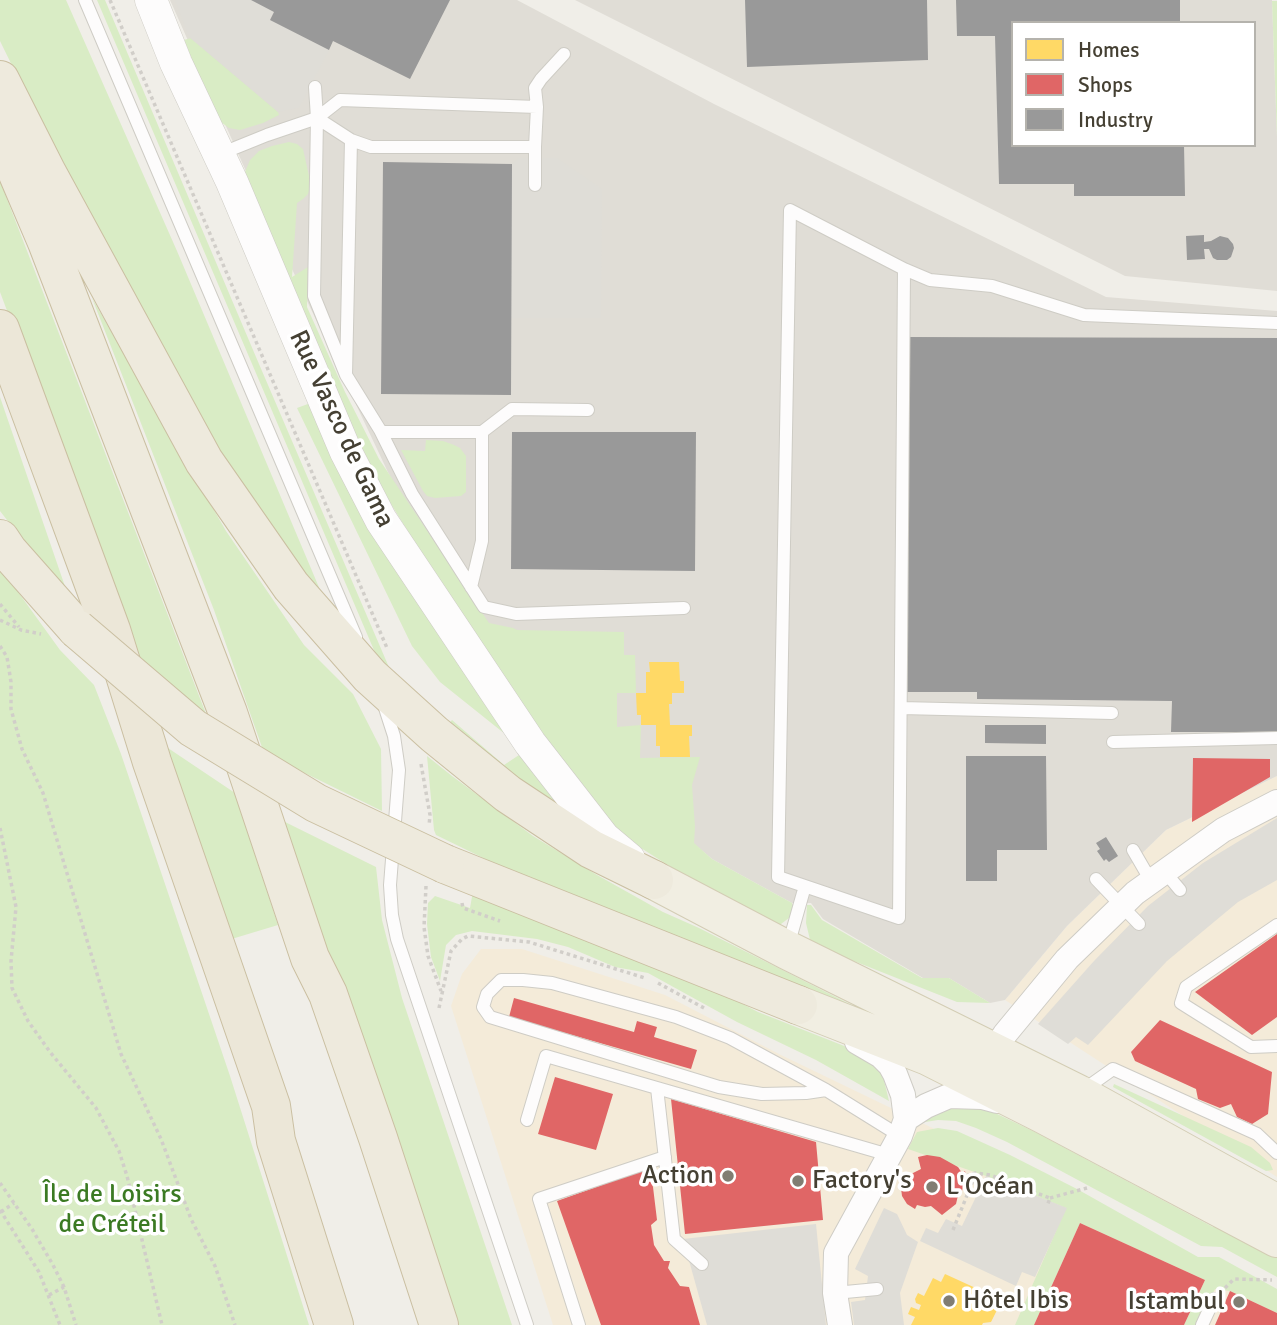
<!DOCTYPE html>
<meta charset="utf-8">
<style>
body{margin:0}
#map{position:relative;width:1277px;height:1325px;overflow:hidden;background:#f0eee8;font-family:Signika,sans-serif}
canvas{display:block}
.legend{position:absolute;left:1011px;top:21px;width:245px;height:126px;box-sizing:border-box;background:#fff;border:2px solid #b5b3ad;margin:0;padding:9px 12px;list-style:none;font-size:21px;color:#454033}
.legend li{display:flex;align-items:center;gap:14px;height:35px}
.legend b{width:35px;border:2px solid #b5b3ad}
</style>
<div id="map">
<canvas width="1277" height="1325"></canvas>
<ul class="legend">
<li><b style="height:19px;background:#ffd966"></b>Homes</li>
<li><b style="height:19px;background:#e06666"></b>Shops</li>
<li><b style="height:19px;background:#999"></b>Industry</li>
</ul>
</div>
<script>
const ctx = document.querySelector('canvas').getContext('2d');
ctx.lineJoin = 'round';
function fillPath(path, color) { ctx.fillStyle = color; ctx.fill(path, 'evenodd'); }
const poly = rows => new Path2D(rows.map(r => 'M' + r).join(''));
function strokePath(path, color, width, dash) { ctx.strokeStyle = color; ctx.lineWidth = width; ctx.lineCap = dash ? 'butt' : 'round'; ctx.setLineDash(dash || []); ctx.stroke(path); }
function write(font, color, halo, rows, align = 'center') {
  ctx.font = font + ' Signika,sans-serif'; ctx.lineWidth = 7; ctx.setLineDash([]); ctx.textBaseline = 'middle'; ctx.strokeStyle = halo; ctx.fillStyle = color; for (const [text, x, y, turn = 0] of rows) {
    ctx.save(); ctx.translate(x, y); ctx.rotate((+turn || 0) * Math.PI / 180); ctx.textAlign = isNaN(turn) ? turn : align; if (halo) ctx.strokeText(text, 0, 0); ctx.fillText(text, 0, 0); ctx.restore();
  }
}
const commercial = poly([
 [1277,776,1277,1177,1005,1000,1067,926,1166,830],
 [481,949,522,949,665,995,781,1055,949,1136,1277,1301,1277,1325,553,1325,451,1006,462,974]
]);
const industrial = poly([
 [170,0,517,0,714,104,1106,297,1277,311,1277,776,1166,830,1067,926,1005,1000,990,1003,949,978,923,978,823,919,811,903,792,903,712,859,661,816,437,576,249,178],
 [575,0,1272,0,1277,137,1277,291,1125,276],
 [1013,23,1254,23,1254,145,1013,145]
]);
const green = poly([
 [0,0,66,0,177,251,326,604,246,500,112,269,0,41],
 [97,0,105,0,256,357,388,665,395,679,385,676],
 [1272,1,1277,1,1277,137],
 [191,38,278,112,279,115,263,123,240,130,229,128,221,122,204,89,184,40],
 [289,142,297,144,303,149,311,185,308,194,303,199,297,203,292,277,308,267,307,307,345,392,379,459,489,623,513,628,517,630,624,632,624,655,635,655,636,693,617,693,617,727,641,725,640,758,700,757,692,785,695,827,694,843,712,859,792,903,793,906,792,912,789,918,781,924,773,928,757,922,641,848,597,812,461,618,372,473,242,179,250,160,259,151,272,146],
 [0,181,208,719,123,646,33,380,0,292],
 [92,298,226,531,304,645,353,694,381,749,382,811,264,753,214,610],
 [0,397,70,601,0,511],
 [316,401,358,500,428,618,505,734,440,682,412,646,297,408],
 [426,440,443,441,454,445,460,448,466,456,466,492,461,496,435,498,427,496,423,491,401,450,425,451],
 [0,567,60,650,94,685,121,754,230,1076,309,1325,0,1325],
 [452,720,504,765,525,751,566,814,442,731],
 [159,742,235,793,278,925,225,941],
 [427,756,452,776,533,836,597,875,663,912,699,928,935,1047,580,905,436,835,434,830],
 [279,819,376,867,382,920,402,998,512,1325,458,1325],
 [473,891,689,976,758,1012,862,1053,881,1068,889,1101,816,1060,737,1022,648,973,615,967,568,947,537,939,472,931,456,935,446,945,440,981,431,957,427,924,428,903,435,896,470,908],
 [807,905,811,905,822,920,922,978,949,978,990,1003,957,1002,811,944,806,923],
 [1114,1084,1251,1147,1270,1163,1273,1170,1266,1171,1113,1087],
 [962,1105,993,1112,1035,1132,1213,1227,1231,1227,1277,1252,1277,1277,1222,1247,1201,1246,1007,1142,976,1128,956,1121,938,1120,919,1123,931,1114],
 [938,1128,957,1131,1010,1155,1077,1189,1198,1257,1219,1257,1277,1289,1277,1313,1230,1291,1215,1289,1198,1325,1184,1325,1205,1280,1080,1223,1034,1325,1015,1325,1066,1208,986,1176,908,1149,917,1132]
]);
const parking = poly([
 [175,0,251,0,274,12,270,20,329,50,299,108,278,112,189,37],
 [519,158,557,158,602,189,601,318,511,318,512,164],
 [1277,818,1277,880,1238,902,1167,961,1088,1045,1076,1037,1068,1044,1038,1024,1094,961,1148,906,1203,863],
 [986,1176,1067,1208,1035,1277,1022,1272,1016,1286,920,1241,926,1228,938,1233,946,1219,962,1226],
 [884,1208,897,1214,907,1235,918,1242,900,1293,904,1325,854,1325,851,1302,865,1300,868,1276,855,1269],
 [816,1224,826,1325,707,1325,683,1239]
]);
const homes = poly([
 [649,662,679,662,680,681,684,681,684,693,672,693,672,704,669,704,670,725,692,725,692,736,689,736,690,757,660,757,660,746,656,746,656,725,641,725,641,715,637,715,636,693,646,693,646,672,650,672],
 [945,1274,980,1290,976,1298,998,1308,991,1322,983,1323,982,1325,911,1325,915,1317,908,1314,911,1307,919,1310,921,1305,916,1303,915,1299,918,1293,924,1296,933,1278,941,1282]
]);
const shops = poly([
 [1193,758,1270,759,1270,777,1192,822],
 [1277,934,1277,1017,1252,1035,1195,992],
 [514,998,634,1032,637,1021,657,1027,654,1037,697,1050,691,1069,509,1017],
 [1160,1020,1272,1072,1268,1114,1252,1124,1237,1117,1231,1104,1220,1108,1198,1099,1196,1089,1135,1061,1131,1052],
 [555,1077,613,1094,596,1150,538,1134],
 [671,1099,816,1142,823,1220,685,1234],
 [927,1155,940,1157,958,1167,962,1173,965,1171,967,1179,964,1180,962,1191,959,1191,956,1204,942,1215,931,1206,925,1207,917,1205,915,1209,907,1204,902,1196,901,1188,904,1176,908,1178,911,1174,921,1169,918,1157],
 [647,1169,653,1187,657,1220,651,1225,654,1245,664,1261,670,1261,668,1268,680,1286,689,1287,700,1325,601,1325,557,1201],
 [1080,1223,1205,1280,1184,1325,1034,1325],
 [1230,1291,1277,1313,1277,1325,1215,1325]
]);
const industry = poly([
 [251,0,450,0,410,79,333,41,329,50,270,20,274,12],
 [745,0,927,0,928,60,747,67],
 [956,0,1180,0,1180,23,1013,23,1013,145,1184,145,1185,196,1074,196,1074,184,999,184,995,36,957,36],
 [383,162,512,164,511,395,381,394],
 [1204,235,1204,242,1211,241,1220,236,1228,238,1233,244,1234,248,1231,257,1227,260,1217,260,1213,258,1209,249,1204,249,1205,259,1187,260,1186,236],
 [908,337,1277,338,1277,732,1171,732,1172,701,977,699,977,692,907,692],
 [512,432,696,432,695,571,511,569],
 [985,725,1046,725,1046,744,985,743],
 [966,756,1046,756,1047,850,997,850,997,881,966,881],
 [1106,837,1118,856,1109,862,1106,859,1104,861,1097,851,1100,849,1096,843]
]);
const path = poly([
 [110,0,387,648],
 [0,604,19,627],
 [0,620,21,630,41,634],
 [0,646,7,657,11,682,11,709,22,749,43,793,121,1054,161,1139,191,1219,215,1266,235,1325],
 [421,764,430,815,429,826],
 [0,828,16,907,11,961,12,988,28,1021,50,1052,96,1108,119,1151,127,1176,162,1325],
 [426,886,424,927,428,956,441,991],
 [462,903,463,908,500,921],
 [658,983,704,1008],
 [439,1008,451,951,462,939,468,936,529,942,645,978],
 [966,1176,976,1173,990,1175,1050,1198,1047,1206],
 [0,1183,32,1229,53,1265,64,1287,76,1325],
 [1050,1198,1087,1188],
 [0,1210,39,1272,60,1325],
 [1,1212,14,1203],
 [953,1230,976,1173],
 [1225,1288,1234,1279,1272,1280],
 [49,1295,64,1287]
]);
const service = poly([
 [85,0,356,637],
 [315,87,317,118,314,296,346,375,351,140],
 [537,107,535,88,541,79,564,54],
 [535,147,535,185],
 [220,154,267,135,317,118,340,100,537,107,535,147,371,147,351,140,317,118],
 [904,269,899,918,778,877,790,210,904,269,930,280,992,286,1084,315,1277,323],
 [346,375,380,430,412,494,484,607,516,614,684,608],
 [381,432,482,432,482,541,471,587],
 [482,432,512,409,588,410],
 [384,705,394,736,399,770,390,885,392,915,397,939,527,1325],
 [901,708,1112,713],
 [1113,742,1277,738],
 [1133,850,1151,881],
 [1165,872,1180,890],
 [1096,879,1139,924],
 [1277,925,1186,987,1181,1003,1251,1047,1277,1046],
 [788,946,805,886],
 [826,1090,806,1093,762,1094,719,1087,490,1017,483,1007,487,994,501,980,523,980,552,983,676,1017,730,1038,826,1090,900,1136],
 [1082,1091,1113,1069,1257,1134,1277,1153],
 [527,1120,546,1056,657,1088],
 [702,1264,674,1239,657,1088,889,1155],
 [835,1293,877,1289],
 [579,1325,539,1199,665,1157],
 [1202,1325,1214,1299]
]);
const minor = poly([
 [993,1053,1005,1034,1067,959,1135,893,1223,830,1277,802],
 [906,1119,926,1106,949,1096,982,1097,997,1101],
 [840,1325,835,1293,836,1253,900,1136,906,1119,903,1095,895,1074,890,1065,881,1056,857,1042]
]);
const tertiary = poly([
 [151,0,176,63,232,182,346,452,381,520,530,743,604,838,629,859]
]);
const primary = poly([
 [654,880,787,950,1078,1094,1277,1204],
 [798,1005,928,1056,1043,1114,1277,1238]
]);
const trunk = poly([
 [0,80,46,171,204,461,291,586,370,676,434,734,508,794,591,849,654,880],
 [0,132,47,242,228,713,310,958,328,994,378,1138,439,1325],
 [0,539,8,551,77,629],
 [445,864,798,1005]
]);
const motorway = poly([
 [0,329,111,630,152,762,271,1106,276,1141,334,1325]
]);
const trunkBridge = poly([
 [77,629,193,728,316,803,445,864]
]);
const markers = [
 [728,1176,7,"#817d72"],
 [798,1181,7,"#817d72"],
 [932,1187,7,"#817d72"],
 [949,1301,7,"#817d72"],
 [1239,1302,7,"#817d72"]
];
const streetNames = [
 ["Rue Vasco de Gama",341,429,65]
];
const poiNames = [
 ["Action",714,1176,"right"],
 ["Factory's",812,1181],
 ["L'Océan",946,1187],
 ["Hôtel Ibis",963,1301],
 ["Istambul",1225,1302,"right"]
];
const parkNames = [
 ["Île de Loisirs",112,1195],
 ["de Créteil",112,1225]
];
fillPath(commercial, '#f4ebd9');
fillPath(industrial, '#e0ddd6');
fillPath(green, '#d9ecc5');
fillPath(parking, '#dfddd7');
fillPath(homes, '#ffd966');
fillPath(shops, '#e06666');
fillPath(industry, '#999');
strokePath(service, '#ceccc5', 14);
strokePath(minor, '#ceccc5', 26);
strokePath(tertiary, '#ceccc5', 33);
strokePath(primary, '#d3cdb4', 40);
strokePath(trunk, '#cabfa1', 40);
strokePath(motorway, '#cabfa1', 40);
strokePath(path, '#d1cec9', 3.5, [3.5, 3.5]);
strokePath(service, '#fdfcfc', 12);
strokePath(minor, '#fdfcfc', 24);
strokePath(tertiary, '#fdfcfc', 32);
strokePath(primary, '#f1eee2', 38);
strokePath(trunk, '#eeeadd', 38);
strokePath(motorway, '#ece7d8', 38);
strokePath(trunkBridge, '#cabfa1', 40, []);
strokePath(trunkBridge, '#eeeadd', 38);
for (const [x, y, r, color] of markers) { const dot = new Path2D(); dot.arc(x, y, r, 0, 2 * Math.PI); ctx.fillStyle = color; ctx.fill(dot); strokePath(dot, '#fff', 2.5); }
write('26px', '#454033', '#fff', streetNames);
write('26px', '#454033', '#fff', poiNames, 'left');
write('26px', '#3b7a23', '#fff', parkNames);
</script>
